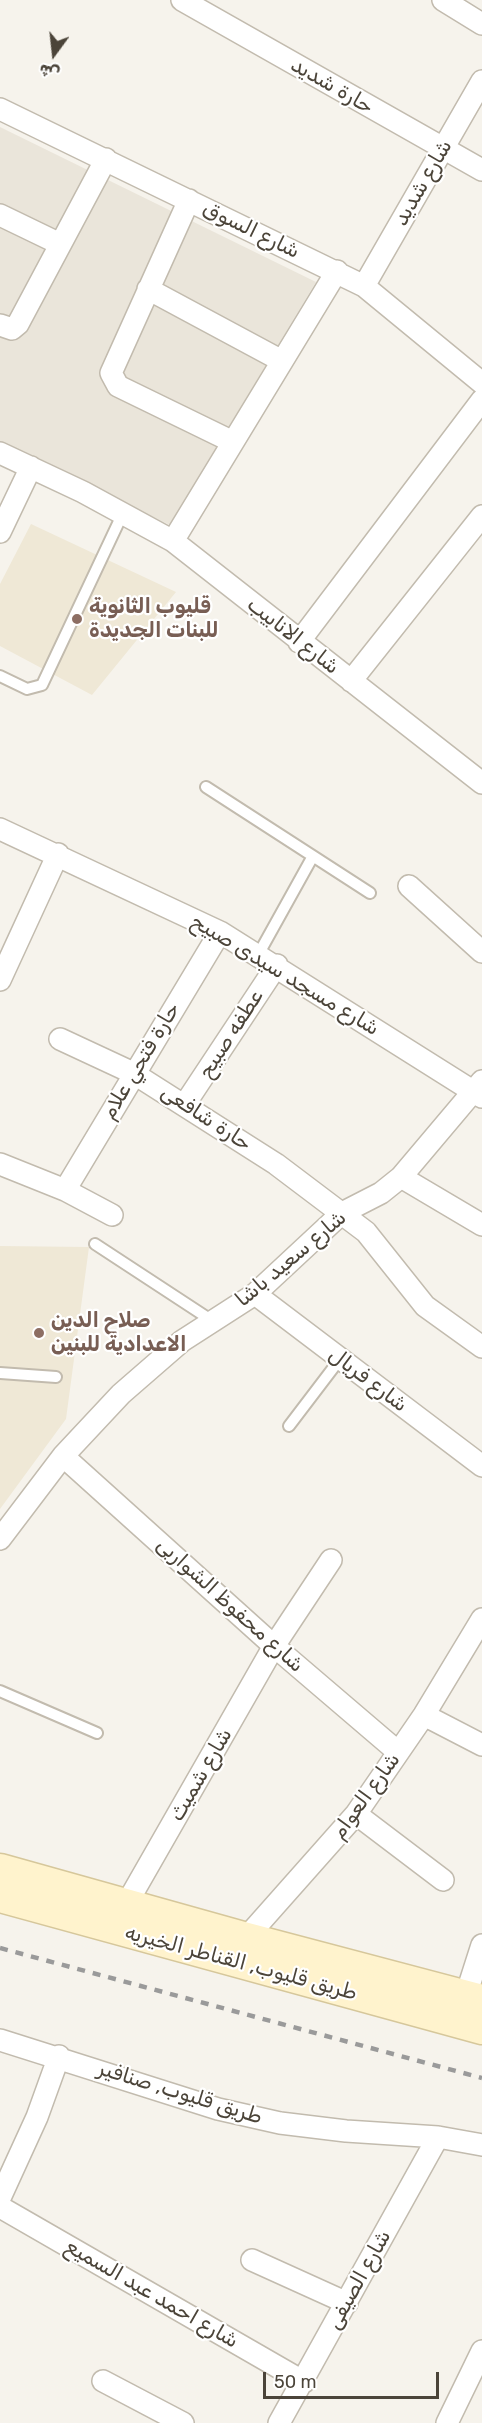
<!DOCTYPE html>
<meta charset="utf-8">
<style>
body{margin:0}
#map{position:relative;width:482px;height:2423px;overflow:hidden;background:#f6f3ec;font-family:Rubik,Cairo,sans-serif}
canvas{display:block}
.north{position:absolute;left:24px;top:24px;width:60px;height:60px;-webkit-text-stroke:4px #fff;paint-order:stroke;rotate:195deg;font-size:16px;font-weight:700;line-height:24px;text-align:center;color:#4b4439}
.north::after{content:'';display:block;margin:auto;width:21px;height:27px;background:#4b4439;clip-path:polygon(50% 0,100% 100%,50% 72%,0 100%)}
.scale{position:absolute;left:263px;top:2372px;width:176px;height:27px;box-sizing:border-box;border:3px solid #4b4439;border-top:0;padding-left:8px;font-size:18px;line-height:21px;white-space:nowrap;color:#4b4439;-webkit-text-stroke:4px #fff;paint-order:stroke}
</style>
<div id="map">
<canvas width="482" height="2423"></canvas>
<div class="north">ش</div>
<div class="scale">50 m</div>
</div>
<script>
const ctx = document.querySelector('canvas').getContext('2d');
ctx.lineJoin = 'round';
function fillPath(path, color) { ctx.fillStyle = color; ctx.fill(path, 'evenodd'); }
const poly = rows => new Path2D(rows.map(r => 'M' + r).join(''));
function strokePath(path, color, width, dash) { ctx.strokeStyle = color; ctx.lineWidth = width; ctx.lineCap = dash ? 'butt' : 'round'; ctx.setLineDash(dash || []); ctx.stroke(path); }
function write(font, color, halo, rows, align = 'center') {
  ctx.font = font + ' Rubik,Cairo,sans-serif'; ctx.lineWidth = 4.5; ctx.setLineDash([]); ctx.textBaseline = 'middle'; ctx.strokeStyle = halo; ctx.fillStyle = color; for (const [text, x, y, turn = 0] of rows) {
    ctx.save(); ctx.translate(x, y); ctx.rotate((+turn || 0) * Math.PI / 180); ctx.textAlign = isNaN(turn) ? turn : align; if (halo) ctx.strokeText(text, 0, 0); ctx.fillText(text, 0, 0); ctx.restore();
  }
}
const residential = poly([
 [0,127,316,282,170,525,0,443]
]);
const education = poly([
 [31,524,176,592,92,695,0,646,0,584],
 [0,1246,89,1247,66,1419,0,1509]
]);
const service = poly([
 [0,676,27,689,42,685,123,513],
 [206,787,370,893],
 [258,955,313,856],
 [95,1244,211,1320],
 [0,1373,56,1377],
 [289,1426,340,1359],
 [0,1691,97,1733]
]);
const minor = poly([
 [182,0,482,170],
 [443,0,482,24],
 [0,109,364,286,482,383],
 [189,200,111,373,118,386,233,442],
 [0,215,60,244],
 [364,286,482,81],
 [148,289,282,361],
 [0,325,12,329,18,324,106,159],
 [0,453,83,492,173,541,482,783],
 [0,532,31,467],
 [173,541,337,271],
 [299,642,482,400],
 [351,681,482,516],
 [0,829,220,932,482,1097],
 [409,886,482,952],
 [0,980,58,854],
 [60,1039,133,1073,276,1164,366,1232,425,1306,482,1347],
 [185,1104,277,965],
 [0,1164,65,1190,112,1215],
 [401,1177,482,1225],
 [65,1190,220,932],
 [255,1294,482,1466],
 [63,1456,274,1646,398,1752],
 [0,1539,63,1456,121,1394,182,1341,255,1294,342,1213,381,1193,401,1177,482,1081],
 [424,1715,482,1745],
 [356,1814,443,1880],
 [127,1903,274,1646,331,1560],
 [239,1946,356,1814,424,1715,482,1619],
 [466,1995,482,1945],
 [0,2040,218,2109,280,2123,346,2131,438,2137,482,2145],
 [0,2198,37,2117,59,2056],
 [0,2207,304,2382],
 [252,2260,347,2303],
 [103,2381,183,2423],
 [279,2423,438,2137],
 [447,2423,482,2351]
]);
const secondary = poly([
 [0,1869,243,1937,482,2000],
 [0,1897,482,2029]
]);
const rail = poly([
 [0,1948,482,2078]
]);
const markers = [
 [77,619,6,"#8d6e63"],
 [39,1333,6,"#8d6e63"]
];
const streetNames = [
 ["حارة شديد",332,86,30],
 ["شارع شديد",423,183,-60],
 ["شارع السوق",251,230,26],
 ["شارع الانابيب",293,636,38],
 ["شارع مسجد سيدى صبيح",285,975,31],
 ["عطفه صبيح",231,1034,-57],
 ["حارة فتحي علام",141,1061,-59],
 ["حارة شافعى",206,1118,33],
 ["شارع سعيد باشا",291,1259,-40],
 ["شارع فريال",368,1380,37],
 ["شارع محفوظ الشواربى",230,1605,42],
 ["شارع شميث",201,1775,-60],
 ["شارع العوام",366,1796,-54],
 ["طريق قليوب, القناطر الخيريه",241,1963,15],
 ["طريق قليوب, صنافير",180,2093,17],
 ["شارع الصيفى",359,2280,-61],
 ["شارع احمد عبد السميع",152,2294,30]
];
const educationNames = [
 ["قليوب الثانوية",89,607],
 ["للبنات الجديدة",89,631],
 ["صلاح الدين",51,1321],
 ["الاعدادية للبنين",51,1345]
];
fillPath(residential, '#eae5da');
fillPath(education, '#efe8d6');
strokePath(service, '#c2bbae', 14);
strokePath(minor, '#c2bbae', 24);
strokePath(secondary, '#d6c79b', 33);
strokePath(service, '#fff', 10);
strokePath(minor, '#fff', 21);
strokePath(secondary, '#fff3cd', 30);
strokePath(rail, '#9a9a9a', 4.5, [8, 8]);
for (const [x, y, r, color] of markers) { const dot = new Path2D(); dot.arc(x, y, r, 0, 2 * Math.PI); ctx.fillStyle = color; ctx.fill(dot); strokePath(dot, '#fff', 2); }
write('21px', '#4b4439', '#fff', streetNames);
write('bold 21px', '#785e54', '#fff', educationNames, 'left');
</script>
